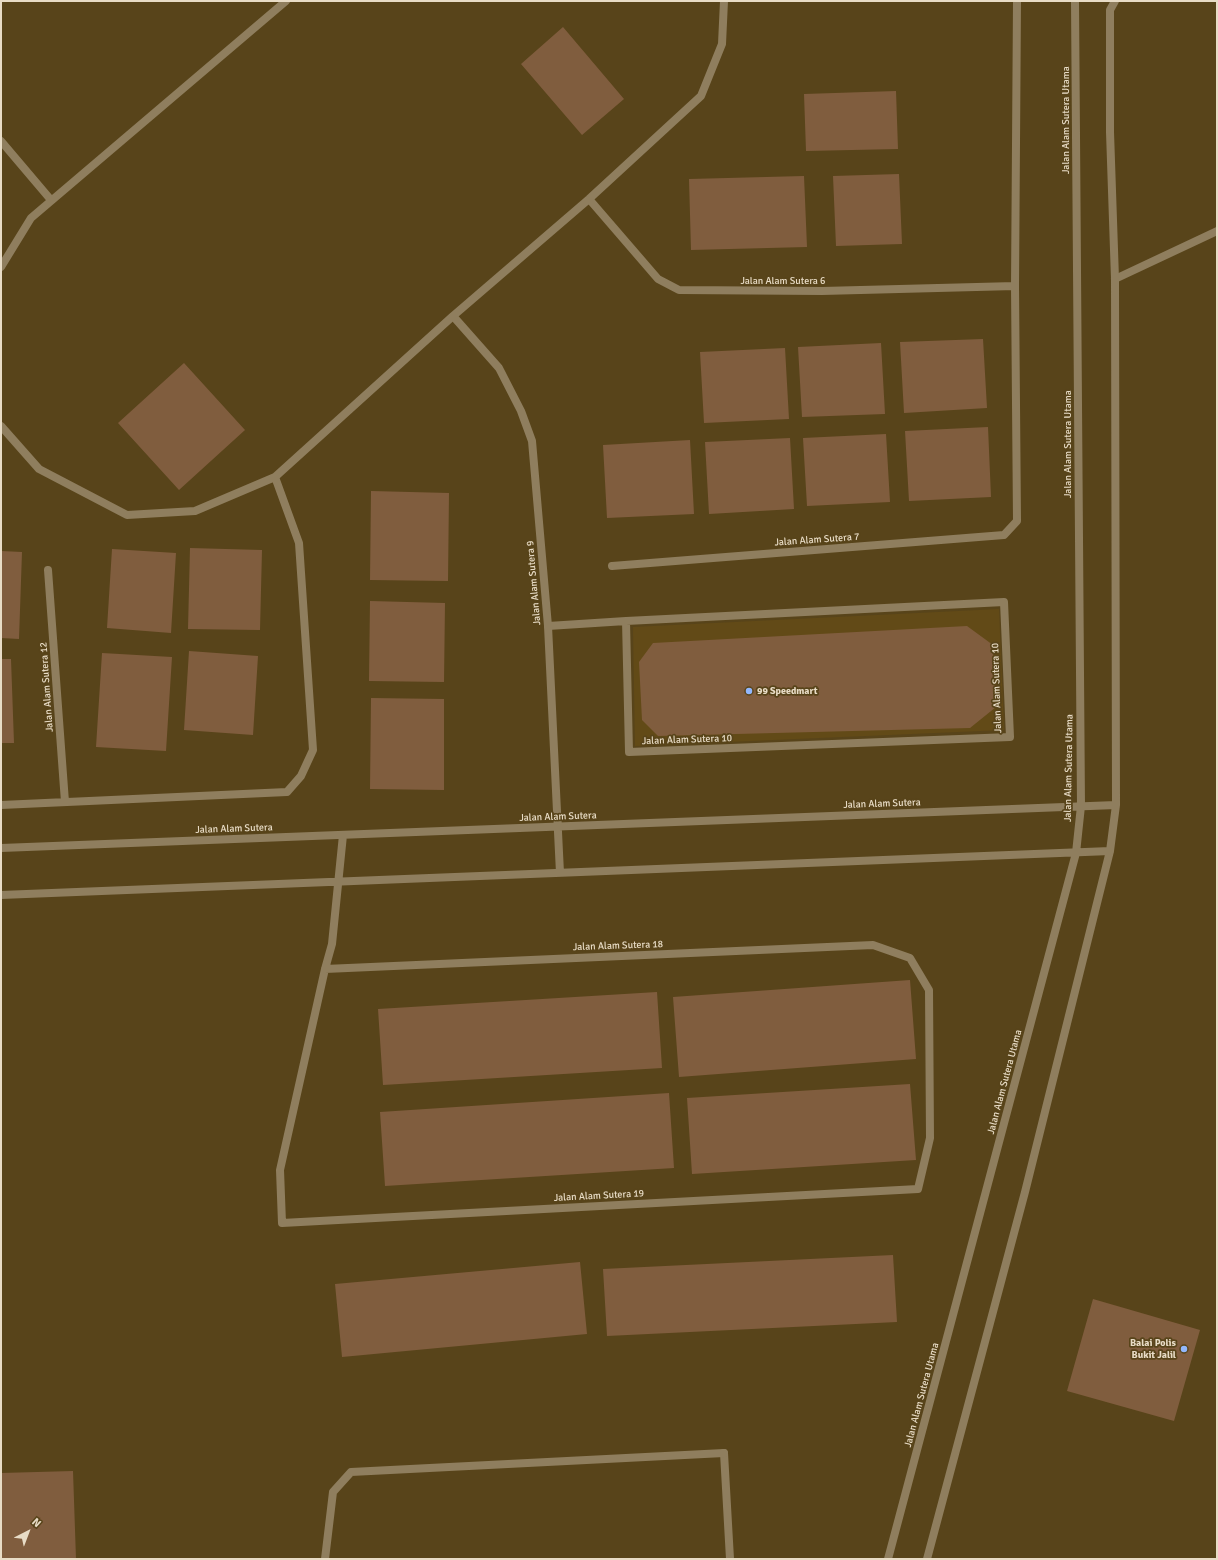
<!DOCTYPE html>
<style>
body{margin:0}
#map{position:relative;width:1218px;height:1560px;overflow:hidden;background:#58441a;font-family:Signika,sans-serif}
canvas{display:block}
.frame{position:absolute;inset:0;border:2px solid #e8dcc6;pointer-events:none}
.north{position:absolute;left:8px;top:1512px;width:40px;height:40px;-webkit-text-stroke:3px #58441a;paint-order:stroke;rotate:42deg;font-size:11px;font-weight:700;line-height:16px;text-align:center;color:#e8dcc6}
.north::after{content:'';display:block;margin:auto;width:14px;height:18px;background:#e8dcc6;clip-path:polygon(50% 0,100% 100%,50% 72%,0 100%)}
</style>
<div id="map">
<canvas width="1218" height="1560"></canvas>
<div class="frame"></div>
<div class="north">N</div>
</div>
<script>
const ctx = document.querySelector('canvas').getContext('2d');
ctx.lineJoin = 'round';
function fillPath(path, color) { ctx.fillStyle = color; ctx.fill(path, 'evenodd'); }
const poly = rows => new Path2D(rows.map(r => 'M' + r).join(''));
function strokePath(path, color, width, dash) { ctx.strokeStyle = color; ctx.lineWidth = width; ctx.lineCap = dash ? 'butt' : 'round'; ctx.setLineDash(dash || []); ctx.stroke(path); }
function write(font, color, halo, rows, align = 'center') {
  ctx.font = font + ' Signika,sans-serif'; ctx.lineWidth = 3.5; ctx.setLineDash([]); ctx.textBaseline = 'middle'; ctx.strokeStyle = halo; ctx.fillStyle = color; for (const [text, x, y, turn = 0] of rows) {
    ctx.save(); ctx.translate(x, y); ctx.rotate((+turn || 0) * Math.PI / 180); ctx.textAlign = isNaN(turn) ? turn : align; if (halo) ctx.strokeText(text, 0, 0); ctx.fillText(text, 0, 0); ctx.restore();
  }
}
const built = poly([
 [999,609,1004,730,635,746,633,627]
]);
const building = poly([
 [563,27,624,99,582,135,521,64],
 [896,91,898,149,806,151,804,94],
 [899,174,902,244,836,246,833,176],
 [804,176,807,247,691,250,689,179],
 [983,339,987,408,904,413,900,342],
 [881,343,885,414,802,417,798,347],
 [785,348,789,419,704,423,700,352],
 [184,363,245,430,179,490,118,423],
 [988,427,991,497,909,501,905,431],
 [886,434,890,502,807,506,803,438],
 [790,438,794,509,709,514,705,442],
 [690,440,694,514,607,518,603,445],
 [371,491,449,493,448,581,370,580],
 [190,548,262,550,260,630,188,629],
 [112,549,176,553,171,633,107,628],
 [1,551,22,552,19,639,1,638],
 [370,601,445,603,444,682,369,681],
 [967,626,993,645,996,707,970,728,658,736,642,720,639,662,653,643],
 [189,651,258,656,253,735,184,730],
 [102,653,172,657,166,751,96,747],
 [1,659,11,659,14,743,1,743],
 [371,698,444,699,444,790,370,789],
 [910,980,916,1059,679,1077,673,997],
 [657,992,662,1068,383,1085,378,1009],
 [910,1084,916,1160,692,1174,687,1098],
 [669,1093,674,1168,385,1186,380,1112],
 [893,1255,897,1322,607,1336,603,1269],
 [580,1262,587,1334,342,1357,335,1284],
 [1093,1299,1200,1330,1174,1421,1067,1391],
 [73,1471,76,1559,1,1559,1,1473]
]);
const service = poly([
 [1115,279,1217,231],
 [548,626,626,621,1004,602,1010,737,629,752,626,621],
 [724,1453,730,1559]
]);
const minor = poly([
 [1,141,51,200],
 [589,199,658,279,679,290,822,291,1015,286],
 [1,267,31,218,286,1],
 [453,316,499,368,521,411,532,441,548,626,560,873],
 [1,426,39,469,127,515,195,511,275,477,453,316,589,199,701,96,722,44,724,1],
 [612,566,1004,535,1017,521,1015,286,1017,1],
 [48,570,65,802],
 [1,805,287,792,301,776,313,750,299,543,275,477],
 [1,848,1116,805],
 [1,895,1110,851],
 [325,969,873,945,910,958,929,990,930,1138,918,1189,282,1223,280,1170,325,969,332,944,343,835],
 [325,1559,333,1492,351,1472,724,1453],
 [888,1559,1076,853,1081,806,1075,1],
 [927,1559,1025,1192,1110,851,1116,805,1115,279,1110,132,1110,10,1115,1]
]);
const markers = [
 [749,691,4,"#92b7fd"],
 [1184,1349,4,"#92b7fd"]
];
const streetNames = [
 ["Jalan Alam Sutera Utama",1066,120,-90],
 ["Jalan Alam Sutera 6",783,281],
 ["Jalan Alam Sutera Utama",1068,444,-90],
 ["Jalan Alam Sutera 7",817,540,-4],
 ["Jalan Alam Sutera 9",534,583,-95],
 ["Jalan Alam Sutera 12",47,687,-94],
 ["Jalan Alam Sutera 10",997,688,-92],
 ["Jalan Alam Sutera 10",687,740,-2],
 ["Jalan Alam Sutera Utama",1069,768,-89],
 ["Jalan Alam Sutera",882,804,-2],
 ["Jalan Alam Sutera",558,817,-2],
 ["Jalan Alam Sutera",234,829,-2],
 ["Jalan Alam Sutera 18",618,946,-2],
 ["Jalan Alam Sutera Utama",1005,1082,-75],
 ["Jalan Alam Sutera 19",599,1196,-3],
 ["Jalan Alam Sutera Utama",922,1395,-75]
];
const poiNames = [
 ["99 Speedmart",757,691],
 ["Balai Polis",1176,1343,"right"],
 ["Bukit Jalil",1176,1355,"right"]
];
fillPath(built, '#624a17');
fillPath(building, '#805d3e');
strokePath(service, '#8f7e5e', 8);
strokePath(minor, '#8f7e5e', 8);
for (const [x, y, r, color] of markers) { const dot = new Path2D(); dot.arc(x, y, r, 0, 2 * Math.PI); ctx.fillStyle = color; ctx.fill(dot); strokePath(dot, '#58441a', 1.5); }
write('10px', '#e8dcc6', '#58441a', streetNames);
write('bold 10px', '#e8dcc6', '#58441a', poiNames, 'left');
</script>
